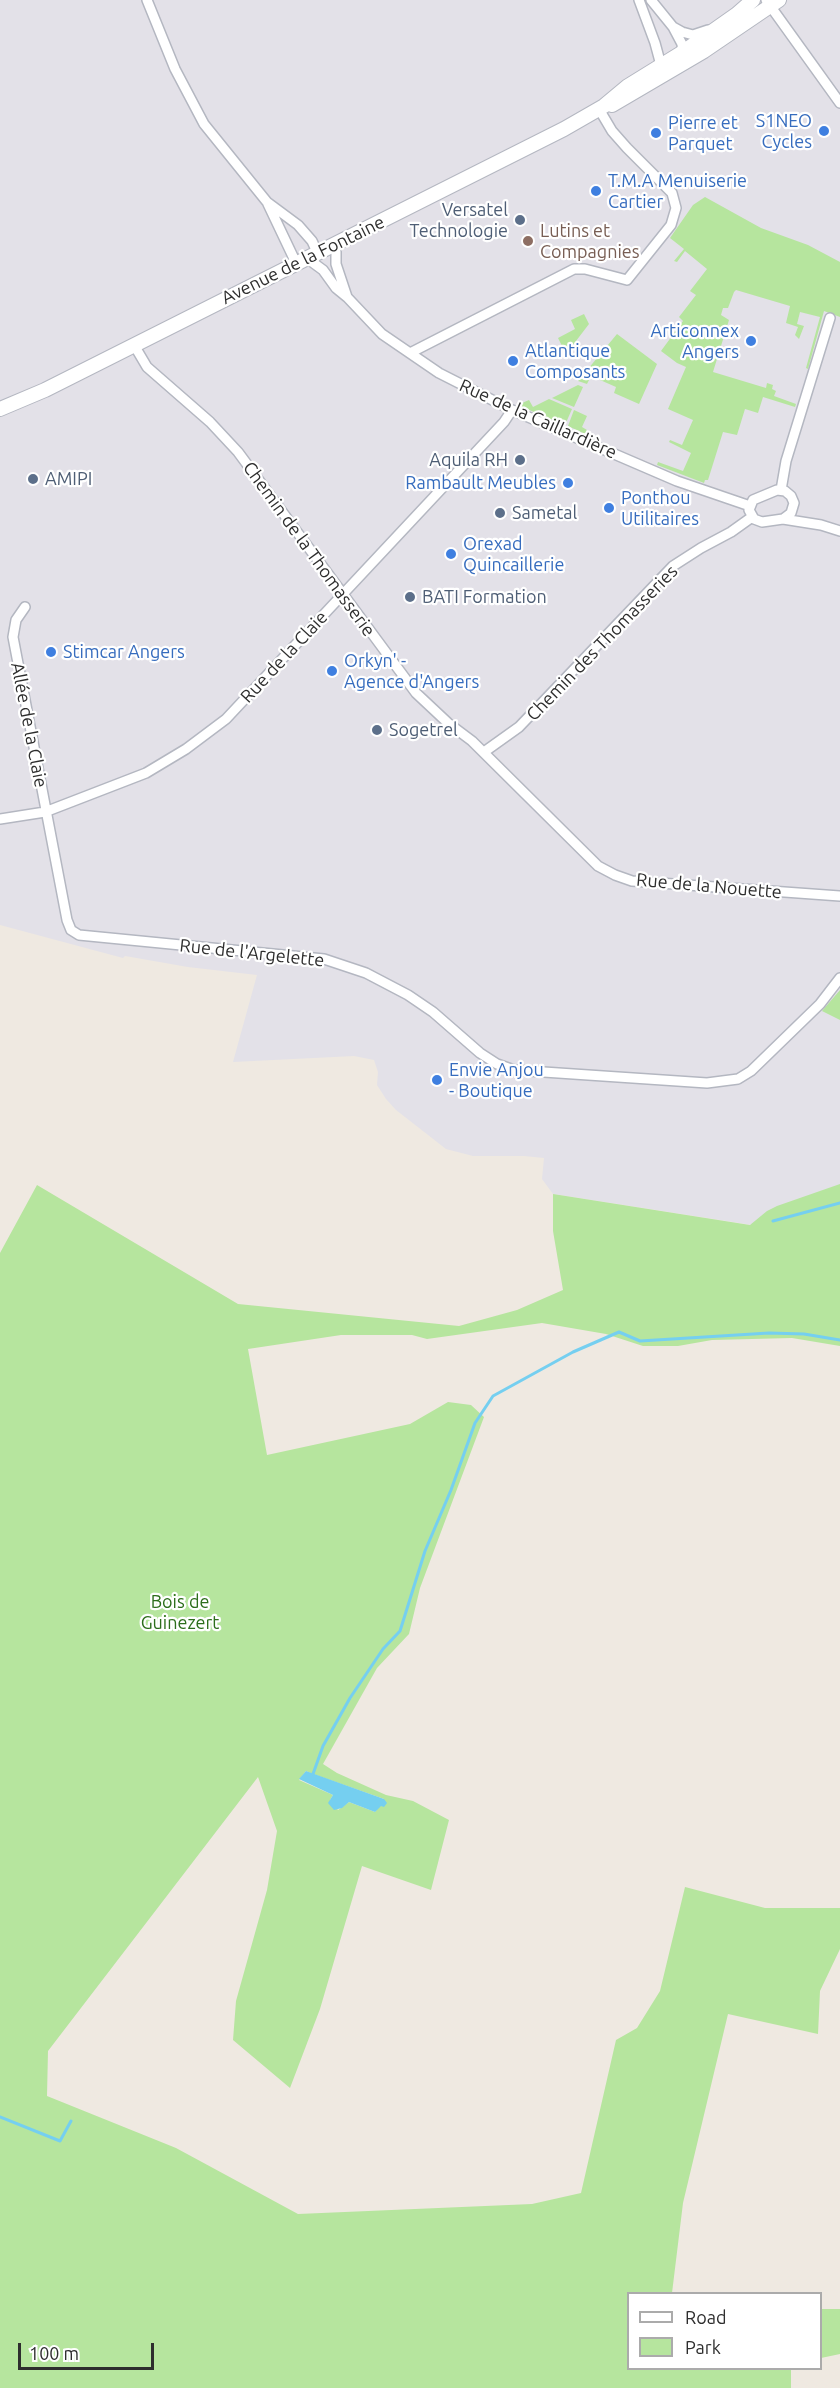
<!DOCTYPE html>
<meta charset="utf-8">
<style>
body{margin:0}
#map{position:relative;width:840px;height:2388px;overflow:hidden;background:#efe9e1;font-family:Ubuntu,sans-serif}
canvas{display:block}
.legend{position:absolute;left:627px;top:2292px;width:195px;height:78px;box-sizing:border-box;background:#fff;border:2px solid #ababab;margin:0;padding:8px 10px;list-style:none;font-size:18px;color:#2e2e2e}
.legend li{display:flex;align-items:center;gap:12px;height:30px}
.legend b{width:30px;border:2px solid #ababab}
.scale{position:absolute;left:18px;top:2343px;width:136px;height:27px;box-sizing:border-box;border:3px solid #2e2e2e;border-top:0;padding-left:8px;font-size:18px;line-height:21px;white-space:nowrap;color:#2e2e2e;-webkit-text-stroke:4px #fff;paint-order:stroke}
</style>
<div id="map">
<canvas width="840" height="2388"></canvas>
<ul class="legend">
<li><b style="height:8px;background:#fff"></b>Road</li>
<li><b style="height:16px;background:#b6e59e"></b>Park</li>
</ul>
<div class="scale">100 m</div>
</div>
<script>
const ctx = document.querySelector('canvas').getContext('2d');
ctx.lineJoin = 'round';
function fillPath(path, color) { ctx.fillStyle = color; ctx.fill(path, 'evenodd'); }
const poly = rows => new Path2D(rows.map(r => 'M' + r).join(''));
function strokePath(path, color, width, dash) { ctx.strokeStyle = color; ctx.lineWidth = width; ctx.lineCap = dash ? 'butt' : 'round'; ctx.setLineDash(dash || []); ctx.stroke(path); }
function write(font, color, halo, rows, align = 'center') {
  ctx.font = font + ' Ubuntu,sans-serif'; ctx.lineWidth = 4.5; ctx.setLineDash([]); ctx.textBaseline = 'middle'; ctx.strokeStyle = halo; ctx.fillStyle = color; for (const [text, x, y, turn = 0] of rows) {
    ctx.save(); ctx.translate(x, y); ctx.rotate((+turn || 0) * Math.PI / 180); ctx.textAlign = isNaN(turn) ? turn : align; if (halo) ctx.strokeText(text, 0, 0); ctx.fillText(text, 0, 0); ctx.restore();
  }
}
const industrial = poly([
 [0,0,840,0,840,1291,765,1227,553,1194,542,1179,544,1158,524,1156,473,1156,446,1149,396,1110,386,1099,377,1085,378,1072,374,1060,354,1056,233,1062,257,975,188,967,125,956,123,958,0,925]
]);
const green = poly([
 [705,197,761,228,808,245,840,262,840,317,824,311,808,369,806,368,820,317,800,312,797,324,804,326,799,339,795,335,798,327,786,323,790,306,736,290,734,292,728,308,723,308,721,315,729,320,713,372,766,388,767,383,773,385,772,389,776,391,774,396,796,404,795,407,763,397,758,413,745,409,737,435,723,432,708,480,705,480,704,483,657,465,658,462,683,471,691,453,669,442,670,440,682,445,693,420,668,409,686,367,677,363,661,351,683,321,679,317,696,295,690,291,707,269,685,251,677,262,674,261,684,249,670,238,693,205],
 [584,314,589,324,566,354,558,338,575,329,571,320],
 [617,334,657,364,639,404,614,393,616,387,591,376,587,384,578,381],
 [578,385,583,387,574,407,552,398],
 [549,399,572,409,565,425,522,407,522,403,529,400,533,407],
 [574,410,587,416,582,427,587,430,585,434,568,426],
 [840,990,840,1020,822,1011],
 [840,1184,840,1346,792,1338,712,1340,678,1346,643,1346,606,1334,542,1323,427,1339,412,1335,341,1335,248,1349,267,1455,410,1424,448,1402,471,1405,484,1417,420,1588,409,1634,377,1668,323,1764,337,1773,386,1795,413,1801,449,1820,431,1890,362,1866,320,2009,290,2088,233,2040,236,2001,267,1890,277,1831,258,1777,48,2051,47,2096,176,2148,298,2214,532,2204,581,2193,616,2040,637,2028,660,1991,685,1887,765,1908,840,1908,840,1949,820,1991,818,2034,728,2014,683,2203,672,2293,628,2294,628,2368,791,2369,791,2388,0,2388,0,1253,37,1185,238,1304,459,1326,517,1310,563,1290,553,1231,553,1194,750,1225,767,1211,777,1206],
 [306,1771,313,1774,384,1799,375,1812,349,1802,338,1810,330,1800,333,1795,299,1780],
 [820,2309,840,2309,840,2354,821,2358]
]);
const water = poly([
 [306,1771,384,1799,387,1803,384,1807,381,1806,375,1812,349,1802,342,1808,334,1810,328,1803,333,1795,299,1779]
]);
const stream = poly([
 [773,1221,840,1203],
 [313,1774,323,1746,350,1698,383,1649,400,1631,425,1551,451,1490,475,1423,493,1396,573,1352,619,1332,640,1341,769,1333,804,1334,840,1340],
 [0,2117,60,2141,71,2121]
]);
const street = poly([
 [147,0,175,69,204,124,267,202,298,225,312,241,318,254],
 [639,0,655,43,662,69],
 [651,0,673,27,682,44,683,57],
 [766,0,840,103],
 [673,27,682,32,693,35,708,30],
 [268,204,297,265],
 [333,246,336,252,336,264,347,297],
 [308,259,323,270,336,288,347,297,382,334,439,373,512,410,677,481,750,506],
 [134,345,147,367,210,422,238,452,416,693,448,723,472,741,598,866,615,875,632,881,840,896],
 [410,353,574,269,585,269,627,280,671,225,676,208,672,193,627,148,612,131,599,109],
 [777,490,785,491,791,496,794,503,791,513,783,519,762,522,754,519,749,510,753,500,777,490],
 [781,490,786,461,830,318],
 [783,519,821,525,840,531],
 [25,607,16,620,13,637,67,920,71,930,79,935,324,959,366,973,408,995,433,1012,480,1053,497,1064,514,1070,707,1083,738,1079,751,1071,820,1004,840,978],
 [484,752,519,727,673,566,701,548,731,532,752,517],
 [0,819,45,812,146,773,186,749,226,719,504,422,512,410]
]);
const secondary = poly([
 [612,105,704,51,779,0],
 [0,409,45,390,564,129,604,106,628,86,683,52,737,14,753,0]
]);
const markers = [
 [824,131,6,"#3f7fe0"],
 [656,133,6,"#3f7fe0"],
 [596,191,6,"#3f7fe0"],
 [520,220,6,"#5c6f8a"],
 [528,241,6,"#8d6e63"],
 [751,341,6,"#3f7fe0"],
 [513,361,6,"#3f7fe0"],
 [520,460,6,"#5c6f8a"],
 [33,479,6,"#5c6f8a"],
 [568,483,6,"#3f7fe0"],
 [609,508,6,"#3f7fe0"],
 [500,513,6,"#5c6f8a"],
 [451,554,6,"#3f7fe0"],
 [410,597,6,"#5c6f8a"],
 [51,652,6,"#3f7fe0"],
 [332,671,6,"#3f7fe0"],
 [377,730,6,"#5c6f8a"],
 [437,1080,6,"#3f7fe0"]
];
const shopNames = [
 ["S1NEO",812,121,"right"],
 ["Cycles",812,142,"right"],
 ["Pierre et",668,123],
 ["Parquet",668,144],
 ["T.M.A Menuiserie",608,181],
 ["Cartier",608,202],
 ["Articonnex",739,331,"right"],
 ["Angers",739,352,"right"],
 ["Atlantique",525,351],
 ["Composants",525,372],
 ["Rambault Meubles",556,483,"right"],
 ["Ponthou",621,498],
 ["Utilitaires",621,519],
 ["Orexad",463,544],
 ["Quincaillerie",463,565],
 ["Stimcar Angers",63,652],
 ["Orkyn' -",344,661],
 ["Agence d'Angers",344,682],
 ["Envie Anjou",449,1070],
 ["- Boutique",449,1091]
];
const serviceNames = [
 ["Versatel",508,210,"right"],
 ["Technologie",508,231,"right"],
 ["Aquila RH",508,460,"right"],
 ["AMIPI",45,479],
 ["Sametal",512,513],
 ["BATI Formation",422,597],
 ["Sogetrel",389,730]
];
const educationNames = [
 ["Lutins et",540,231],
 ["Compagnies",540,252]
];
const streetNames = [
 ["Avenue de la Fontaine",303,260,-26],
 ["Rue de la Caillardière",538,419,24],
 ["Chemin de la Thomasserie",309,549,54],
 ["Chemin des Thomasseries",602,643,-46],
 ["Rue de la Claie",284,657,-47],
 ["Allée de la Claie",29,725,79],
 ["Rue de la Nouette",709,886,5],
 ["Rue de l'Argelette",252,953,6]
];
const parkNames = [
 ["Bois de",180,1602],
 ["Guinezert",180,1623]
];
fillPath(industrial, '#e3e1e8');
fillPath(green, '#b6e59e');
fillPath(water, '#75cff0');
strokePath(stream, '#75cff0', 3);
strokePath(street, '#b4b7c1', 12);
strokePath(secondary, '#b4b7c1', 16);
strokePath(street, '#fff', 9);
strokePath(secondary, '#fff', 14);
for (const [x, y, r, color] of markers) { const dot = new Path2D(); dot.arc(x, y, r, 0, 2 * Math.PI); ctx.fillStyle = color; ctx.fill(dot); strokePath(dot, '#fff', 2); }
write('18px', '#366cbe', '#fff', shopNames, 'left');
write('18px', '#4e5e75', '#fff', serviceNames, 'left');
write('18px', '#785e54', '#fff', educationNames, 'left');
write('18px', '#2e2e2e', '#fff', streetNames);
write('18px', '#2c6e1b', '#fff', parkNames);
</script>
